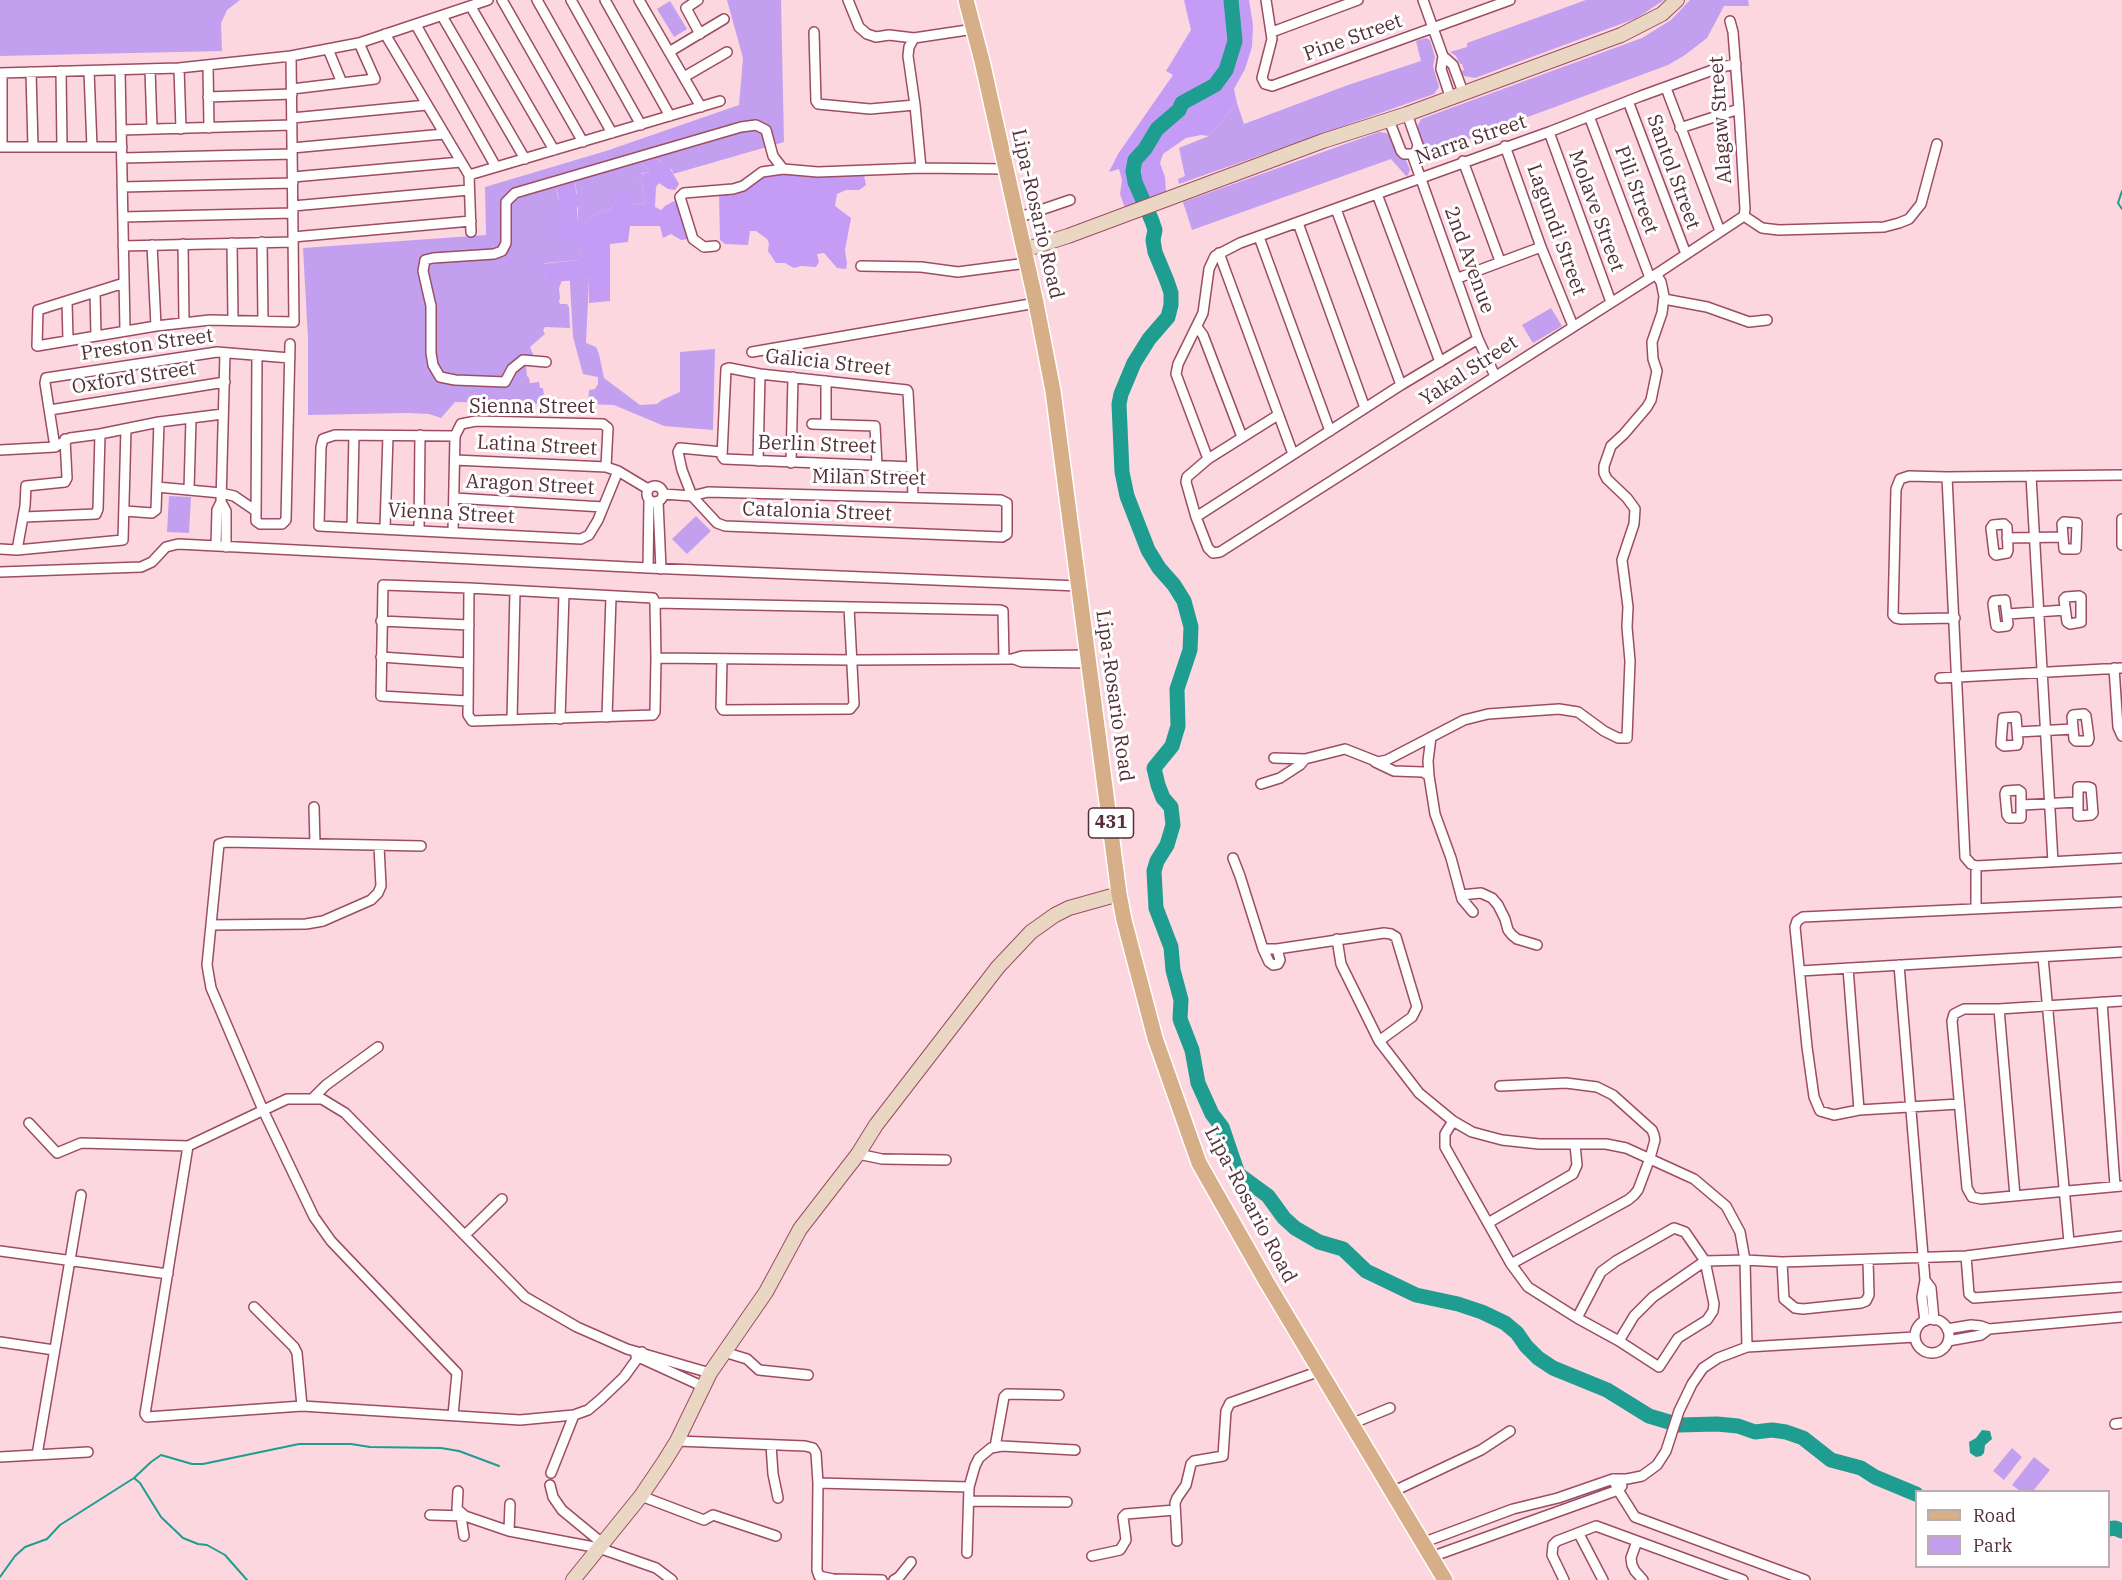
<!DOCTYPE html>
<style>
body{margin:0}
#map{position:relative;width:2122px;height:1580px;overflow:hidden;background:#fcd7df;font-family:"IBM Plex Serif",serif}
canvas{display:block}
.legend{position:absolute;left:1915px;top:1490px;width:195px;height:78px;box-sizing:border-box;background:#fff;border:2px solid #baacaf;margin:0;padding:8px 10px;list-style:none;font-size:18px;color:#532f38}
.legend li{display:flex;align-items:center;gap:12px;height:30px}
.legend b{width:30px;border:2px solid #baacaf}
</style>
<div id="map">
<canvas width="2122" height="1580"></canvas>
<ul class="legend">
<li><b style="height:8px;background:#d6af88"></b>Road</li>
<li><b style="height:16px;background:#c39ff0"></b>Park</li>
</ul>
</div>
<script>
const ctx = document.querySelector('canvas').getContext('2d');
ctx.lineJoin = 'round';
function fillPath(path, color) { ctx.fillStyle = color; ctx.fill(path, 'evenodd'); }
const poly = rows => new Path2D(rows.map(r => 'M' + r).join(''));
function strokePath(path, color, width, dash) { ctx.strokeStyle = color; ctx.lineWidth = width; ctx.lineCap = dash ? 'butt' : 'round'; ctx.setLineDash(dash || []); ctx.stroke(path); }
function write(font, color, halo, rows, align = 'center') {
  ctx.font = font + ' "IBM Plex Serif",serif'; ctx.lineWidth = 6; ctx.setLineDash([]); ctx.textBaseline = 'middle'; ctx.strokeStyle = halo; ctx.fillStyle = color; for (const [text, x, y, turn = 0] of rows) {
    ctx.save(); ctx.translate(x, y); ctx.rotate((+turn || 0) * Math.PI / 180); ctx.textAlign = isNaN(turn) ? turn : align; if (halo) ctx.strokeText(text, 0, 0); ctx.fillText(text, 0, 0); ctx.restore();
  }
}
const green = poly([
 [0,0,240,0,227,10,221,23,222,51,0,56],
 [727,0,781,0,784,142,673,174,672,170,657,159,639,162,647,167,649,172,638,174,637,177,642,182,646,203,632,205,613,203,613,206,610,209,594,215,587,223,580,226,578,222,578,202,575,181,556,187,558,198,565,212,564,236,566,240,579,247,583,256,580,260,545,263,543,268,545,275,550,281,562,280,559,288,560,298,559,301,560,304,567,304,569,307,570,328,545,327,543,330,545,334,530,347,535,359,526,366,527,376,529,378,530,383,539,382,540,388,543,388,545,404,455,402,441,418,429,414,408,413,308,415,308,339,303,248,486,235,485,187,606,151,739,105,743,58],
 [1586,0,1664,0,1637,18,1475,78,1464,76,1461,71,1464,70,1462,64,1460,64,1456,56,1450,52,1467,47,1467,43],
 [1690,0,1748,0,1749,6,1724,6,1707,38,1685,55,1668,65,1420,157,1423,145,1417,127,1421,119,1642,38,1671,20],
 [670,1,687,29,674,37,657,9],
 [1426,38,1430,40,1435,57,1433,66,1439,87,1434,94,1179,184,1178,179,1185,176,1179,148,1209,136,1237,103,1244,124,1348,85,1421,61,1416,41],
 [1379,132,1386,133,1391,136,1398,154,1406,160,1410,170,1408,175,1406,176,1391,159,1192,230,1183,202],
 [585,277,589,280,586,343,596,347,599,354,604,378,640,405,657,404,662,400,680,392,680,352,715,349,713,430,664,426,614,405,588,404,589,390,595,389,598,384,598,377,583,374,573,337,570,284,570,280],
 [1551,308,1562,326,1533,343,1522,325],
 [169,496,191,497,189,533,167,532],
 [696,516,711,531,687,554,672,539],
 [2012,1448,2022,1457,2004,1480,1993,1471],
 [2034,1457,2050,1470,2033,1491,2020,1491,2012,1485]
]);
const forest = poly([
 [1184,0,1249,0,1253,25,1252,47,1245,69,1234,89,1237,103,1209,136,1201,135,1186,138,1163,154,1160,163,1165,177,1166,193,1125,208,1120,194,1122,180,1119,169,1109,172,1118,154,1173,75,1166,71,1191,30],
 [653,157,669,167,679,184,675,190,668,189,659,183,656,187,655,207,661,210,665,206,678,199,688,239,681,240,671,234,663,238,660,226,630,226,628,242,610,244,610,301,589,303,589,280,585,277,580,280,550,282,545,275,541,264,579,260,583,256,579,247,569,244,557,228,556,217,563,216,565,212,560,204,556,187,575,181,576,193,580,198,577,209,578,222,580,225,587,223,594,215,610,209,613,206,609,196,612,193,629,192,632,205,646,203,642,182,637,177,638,171,642,174,649,172,647,167,639,162,639,158],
 [796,173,835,176,864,175,866,185,859,190,846,190,837,194,835,206,851,218,845,250,847,264,846,269,837,268,824,253,817,254,819,262,816,267,801,266,794,268,785,263,776,263,768,251,769,243,767,239,756,231,750,231,748,245,725,244,720,240,719,192,746,190,766,175]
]);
const water = poly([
 [1982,1430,1990,1431,1992,1439,1985,1445,1984,1453,1981,1456,1976,1457,1970,1453,1969,1442,1976,1438]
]);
const stream = poly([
 [2122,191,2118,203,2122,209],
 [134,1478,140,1483,161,1517,183,1538,198,1544,207,1545,225,1555,247,1580],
 [0,1577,15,1556,25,1547,47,1539,60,1525,134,1478,151,1462,161,1455,192,1464,203,1464,299,1444,351,1444,370,1447,441,1448,459,1451,499,1466]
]);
const river = poly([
 [1231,0,1235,41,1226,70,1215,85,1182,103,1179,110,1157,129,1145,149,1135,160,1133,171,1135,182,1152,221,1155,230,1153,240,1155,252,1167,281,1171,293,1171,305,1168,317,1149,339,1134,363,1121,394,1119,404,1122,472,1127,496,1148,550,1159,568,1174,585,1184,601,1191,627,1190,650,1177,689,1178,726,1172,746,1154,768,1158,785,1163,798,1171,807,1173,825,1167,845,1157,861,1154,871,1156,908,1171,947,1173,970,1181,1000,1180,1019,1192,1050,1198,1083,1212,1114,1222,1127,1238,1174,1268,1196,1284,1218,1295,1228,1319,1242,1343,1249,1366,1271,1416,1295,1458,1304,1482,1312,1505,1323,1517,1333,1526,1346,1538,1358,1553,1368,1607,1390,1649,1416,1679,1425,1717,1424,1738,1426,1755,1432,1772,1430,1786,1432,1803,1438,1831,1460,1861,1468,1875,1477,1916,1494],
 [2108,1529,2115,1528,2122,1531]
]);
const street = poly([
 [502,0,583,142],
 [537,0,612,133],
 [571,0,641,125],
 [605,0,670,116],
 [639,0,701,107],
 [698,0,686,8,700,34],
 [848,0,859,27,867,34,876,37,889,35,914,38,909,47,908,56,915,105,921,168],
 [1266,0,1272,39,1262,78,1265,84,1272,86,1510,0],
 [1423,0,1443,56],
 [471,7,554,150],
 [442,16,525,159],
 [1730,21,1733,32,1739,109,1745,209,1744,216],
 [416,25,496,167],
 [814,32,816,101,818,104,870,109,915,105],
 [1272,32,1358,0],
 [385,34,469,175,471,232],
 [914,38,974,29],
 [328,49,342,83],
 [669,52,724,19],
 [1443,56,1441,69,1450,96],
 [1443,56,1453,65,1463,92],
 [208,66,209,128],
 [179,68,181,129],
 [150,69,152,129],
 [120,70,125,330],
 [61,71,62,147],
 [89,71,92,147],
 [31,72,33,147],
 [0,73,179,68,291,56,359,43,488,0],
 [2,73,2,147],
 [684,77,727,52],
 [1666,88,1720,231],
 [292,89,375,79,359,43],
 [208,97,292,94],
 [1628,101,1686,254],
 [1589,116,1650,278],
 [292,118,427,105],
 [1389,120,1401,151,1404,154,1412,154,1416,152,1418,145,1407,114],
 [1680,128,1739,109],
 [121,130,292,125],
 [1549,132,1611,302],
 [1505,146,1541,247,1573,326],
 [0,147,122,147],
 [292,148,444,134],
 [1412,154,1478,339,1495,376],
 [122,158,292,154],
 [1463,161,1500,261],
 [469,175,720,101],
 [293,177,461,162],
 [122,187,293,183],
 [1377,194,1440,362],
 [293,206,469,190],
 [1336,209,1401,385],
 [1744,216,1762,228,1779,230,1884,227,1899,223,1909,219,1921,204,1937,144],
 [123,217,293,213],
 [1017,218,1070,200],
 [1298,223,1365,408],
 [293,237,471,221],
 [1259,237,1330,431],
 [262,242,263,320],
 [232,243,233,319],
 [183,244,184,322],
 [152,245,156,326],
 [123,246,293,242],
 [715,246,704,247,693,239,680,197,684,193,733,189,743,186,762,172,783,169,818,172,921,168,1006,169],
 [1219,253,1293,454],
 [861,266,921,267,958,272,1027,263],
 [1458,278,1541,247],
 [124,283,38,310,37,346,156,326,210,320,294,322,291,56],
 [95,292,96,335],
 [1664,299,1707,307,1749,322,1767,320],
 [67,301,68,340],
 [1197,327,1203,335,1242,437],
 [752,352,1036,303],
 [257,355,256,521,260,524,282,524,286,520,290,344],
 [546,362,523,360,512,369,505,382,455,380,440,377,433,365,431,353,431,306,423,271,425,260,433,258,494,254,502,251,506,243,506,202,515,193,741,127,756,125,766,130,773,156,783,169],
 [50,410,225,382],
 [1278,415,1208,459,1187,477,1186,482,1196,517,1208,548,1213,553,1220,552,1661,271,1744,216],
 [812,424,875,426,877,465],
 [826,424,826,381],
 [455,436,335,435,323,439,321,447,319,526,581,539,589,535,598,520,618,471],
 [55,447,45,383,46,378,217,352,290,358],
 [0,450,55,447,70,438,100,434,159,422,223,414],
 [1208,459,1176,374,1178,364,1203,313,1209,269,1215,256,1240,243,1549,132,1641,96,1721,67,1736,64],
 [455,460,606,467,618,471,648,489],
 [758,461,760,374],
 [791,463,793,377],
 [912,467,724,459,722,456,726,369,729,368,760,374,907,390,908,392,912,467,913,497],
 [2031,476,2053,862],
 [1947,477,1965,857,1971,864,1976,866,2122,858],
 '647 494a8 8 0 1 1 16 0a8 8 0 1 1-16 0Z',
 [157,487,221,493,234,496,256,511],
 [189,490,191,419],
 [663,494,692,496,708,492,1001,500,1007,503,1007,534,1002,537,725,526,717,523,692,496,682,470,678,452,680,448,722,452],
 [454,498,603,507],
 [658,501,661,569],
 [221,502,226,511,226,547],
 [125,511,152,513,156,510,159,422],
 [24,517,96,514,98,509,100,434],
 [1196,517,1401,385,1478,339],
 [2122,519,2122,545],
 [2064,522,2077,523,2076,549,2064,549,2062,524,2064,522],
 [2004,524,2007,527,2008,550,2007,553,1996,555,1994,553,1991,528,1993,525,2004,524],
 [352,527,354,435],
 [385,528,388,436],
 [419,530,420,435],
 [453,532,455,436,461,424,476,421,603,424,608,428,606,467],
 [2007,538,2063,537],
 [216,546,217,510,221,502,225,353],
 [0,549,17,550,123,540,126,429],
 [17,550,25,506,26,486,65,482,67,478,65,439],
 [648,568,649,500],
 [0,572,141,567,152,562,166,547,178,544,648,568,1078,586],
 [2079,596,2081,597,2081,622,2070,624,2067,622,2064,599,2066,597,2079,596],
 [2005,600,2008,624,2007,626,1998,627,1996,626,1993,604,1994,601,2005,600],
 [655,603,1000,610,1003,611,1004,659],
 [2008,614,2065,610],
 [1955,618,1901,619,1896,618,1893,615,1896,489,1900,479,1909,476,1947,477,2122,475],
 [381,621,469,625],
 [381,657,468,663],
 [656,658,852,660,1012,659,1022,656,1087,655],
 [722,659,721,707,723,710,850,709,854,704,849,607],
 [1014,659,1022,662,1088,663],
 [2114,668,2118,727,2122,736],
 [1940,678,2122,668],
 [468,701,381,696,383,585,469,588,653,598,655,603,656,658,655,712,653,715,472,721,468,715,469,588],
 [2084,714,2086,716,2089,738,2088,741,2076,741,2074,739,2072,717,2073,715,2084,714],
 [607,717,611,597],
 [2016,717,2018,742,2017,745,2004,746,2001,744,2003,718,2016,717],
 [560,719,564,594],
 [512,720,515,591],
 [2018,732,2073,729],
 [1274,758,1305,759,1345,749,1378,762,1387,760,1464,720,1488,714,1559,709,1578,712,1604,731,1618,738,1627,738,1630,661,1627,627,1628,607,1622,560,1634,524,1635,509,1627,498,1607,479,1604,473,1604,466,1611,446,1624,434,1647,407,1651,400,1657,371,1653,359,1652,342,1662,313,1664,296,1661,282,1656,274],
 [1375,762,1394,771,1423,772,1429,776,1435,814,1451,858,1462,899,1473,912],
 [1429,776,1428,761,1431,737],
 [1261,784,1280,778,1300,765,1305,759],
 [2078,787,2088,787,2091,788,2093,813,2091,815,2078,816,2078,787],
 [2018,790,2021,792,2021,818,2009,818,2007,815,2005,794,2006,791,2018,790],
 [2022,805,2078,802],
 [314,807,315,844],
 [421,846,226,842,219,844,207,965,211,988,263,1110,314,1217,331,1241,457,1373,453,1415],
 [1233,858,1240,876,1263,949,1277,949,1384,933,1391,934,1396,937,1417,1007,1412,1017,1379,1041],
 [1461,895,1481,893,1492,898,1498,905,1505,919,1508,930,1512,935,1517,939,1537,945],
 [1976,909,1976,866],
 [211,925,306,924,323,921,371,900,378,893,381,886,379,846],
 [1337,939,1341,964,1379,1041,1419,1093,1453,1121,1472,1132,1502,1140,1539,1144,1606,1144,1626,1148,1694,1179,1726,1206,1740,1232,1745,1260,1747,1347],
 [1263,949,1269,962,1273,965,1278,964,1280,960,1277,949],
 [2043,957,2069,1242],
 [1899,965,1925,1280,1922,1297,1925,1321],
 [1848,968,1859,1110],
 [1800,971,2122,952],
 [2122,1001,1999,1009,1964,1009,1954,1014,1952,1021,1967,1188,1972,1197,1981,1199,2122,1186],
 [2102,1002,2115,1186],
 [1999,1009,2015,1196],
 [1500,1086,1566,1083,1597,1087,1613,1095,1652,1130,1654,1135,1655,1140,1650,1158,1638,1190,1634,1195,1628,1200,1511,1264],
 [312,1099,326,1085,378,1047],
 [1959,1104,1859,1110,1834,1115,1820,1111,1814,1097,1807,1047,1795,927,1797,921,1803,917,2122,902],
 [1453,1121,1445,1134,1445,1147,1511,1264,1528,1287,1577,1318,1619,1341,1659,1367,1678,1338,1707,1320,1713,1311,1714,1304,1705,1261,1685,1232,1674,1228,1616,1261,1601,1272,1577,1318],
 [29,1123,57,1153,81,1143,188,1146,287,1099,322,1099,345,1113,525,1297,577,1327,627,1349,710,1373],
 [188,1146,145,1414,147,1417,302,1406,520,1420,574,1415,588,1410,601,1399,624,1377,642,1352],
 [858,1154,882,1159,946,1160],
 [1488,1223,1573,1174,1577,1165,1575,1145],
 [465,1235,502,1199],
 [0,1251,168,1274],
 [1966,1256,1969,1294,1974,1298,2122,1287],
 [1782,1262,1784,1299,1795,1308,1803,1309,1861,1303,1866,1301,1869,1295,1868,1260],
 [1925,1280,1931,1288,1934,1320],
 [254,1307,294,1347,297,1353,302,1406],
 '1915 1336a17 17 0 1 1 34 0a17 17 0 1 1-34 0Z',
 [1947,1329,1971,1325,1981,1326,1989,1329,2122,1317],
 [1619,1341,1634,1316,1653,1297,1705,1261,1745,1260,1782,1262,1966,1256,2122,1236],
 [1948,1341,1981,1335,1989,1329],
 [0,1342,54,1350],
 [724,1352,747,1359,759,1370,808,1375],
 [636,1356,704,1387],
 [1351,1424,1390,1408],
 [2115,1424,2122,1423],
 [677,1441,805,1446,813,1448,816,1453,818,1483,969,1487],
 [771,1445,773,1474,778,1498],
 [995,1447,1004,1397,1007,1394,1059,1395],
 [37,1455,81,1195],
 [0,1457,88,1452],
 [551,1473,574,1415],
 [1613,1479,1618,1490,1635,1517,1805,1580],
 [818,1483,817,1570,819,1576,833,1579,882,1580],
 [550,1485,553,1497,562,1510,602,1543],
 [458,1491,457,1509,465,1516],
 [1392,1492,1481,1450,1510,1431],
 [641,1496,704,1520,713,1515,776,1536],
 [969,1501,1067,1502],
 [430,1515,465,1516,509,1531,599,1548,656,1568,672,1580],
 [461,1517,464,1536],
 [509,1531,510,1504],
 [1579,1534,1603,1580],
 [1177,1541,1175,1503,1177,1498,1186,1485,1191,1464,1194,1461,1223,1456,1226,1411,1230,1403,1320,1371],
 [1637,1541,1631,1558,1632,1565,1635,1571,1643,1580],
 [1422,1543,1513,1509,1558,1498,1613,1479,1627,1479,1642,1476,1657,1465,1666,1451,1679,1411,1692,1384,1703,1368,1718,1358,1747,1347,1915,1337],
 [967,1553,969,1487,975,1466,979,1458,991,1448,1002,1446,1075,1450],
 [1092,1556,1120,1550,1126,1540,1123,1517,1126,1514,1175,1510],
 [1431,1557,1618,1490,1622,1486],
 [894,1580,899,1577,911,1562],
 [1564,1580,1552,1555,1553,1545,1557,1541,1596,1526,1743,1580]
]);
const secondary = poly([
 [1024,250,1068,236,1323,141,1407,114,1621,35,1662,14,1677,0],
 [573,1580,641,1496,664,1462,677,1441,710,1373,766,1292,800,1229,858,1154,876,1125,998,967,1031,932,1055,915,1069,908,1119,894]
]);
const primary = poly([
 [966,0,982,61,1036,303,1053,391,1119,894,1124,920,1155,1038,1199,1163,1266,1281,1445,1580]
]);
const shields = [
 [1111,823,45]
];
const shieldNames = [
 ["431",1111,823]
];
const streetNames = [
 ["Pine Street",1353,38,-20],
 ["Alagaw Street",1721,120,-94],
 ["Narra Street",1471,140,-19],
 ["Santol Street",1673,172,70],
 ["Pili Street",1636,190,70],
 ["Molave Street",1596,211,70],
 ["Lipa-Rosario Road",1037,214,77],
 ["Lagundi Street",1556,230,70],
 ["2nd Avenue",1469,260,70],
 ["Preston Street",147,345,-8],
 ["Galicia Street",828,363,6],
 ["Yakal Street",1469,371,-33],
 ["Oxford Street",134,378,-9],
 ["Sienna Street",532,407],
 ["Berlin Street",817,445,2],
 ["Latina Street",537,446,3],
 ["Milan Street",869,478,1],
 ["Aragon Street",530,485,3],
 ["Catalonia Street",817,512,2],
 ["Vienna Street",451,514,3],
 ["Lipa-Rosario Road",1114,696,82],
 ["Lipa-Rosario Road",1250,1205,62]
];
fillPath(green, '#c39ff0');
fillPath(forest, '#c49cf6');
fillPath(water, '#1e9d90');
strokePath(stream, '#1e9d90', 2);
strokePath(river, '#1e9d90', 15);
strokePath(street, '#9c4d62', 12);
strokePath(secondary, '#9c4d62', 16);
strokePath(primary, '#fff', 18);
strokePath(street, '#fff', 9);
strokePath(secondary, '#ead7c3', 14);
strokePath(primary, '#d6af88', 15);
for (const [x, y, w] of shields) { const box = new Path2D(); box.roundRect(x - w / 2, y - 15, w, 30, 4.5); ctx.fillStyle = '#fff'; ctx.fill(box); strokePath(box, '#532f38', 1.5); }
write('bold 18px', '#532f38', null, shieldNames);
write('20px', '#532f38', '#fff', streetNames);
</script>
